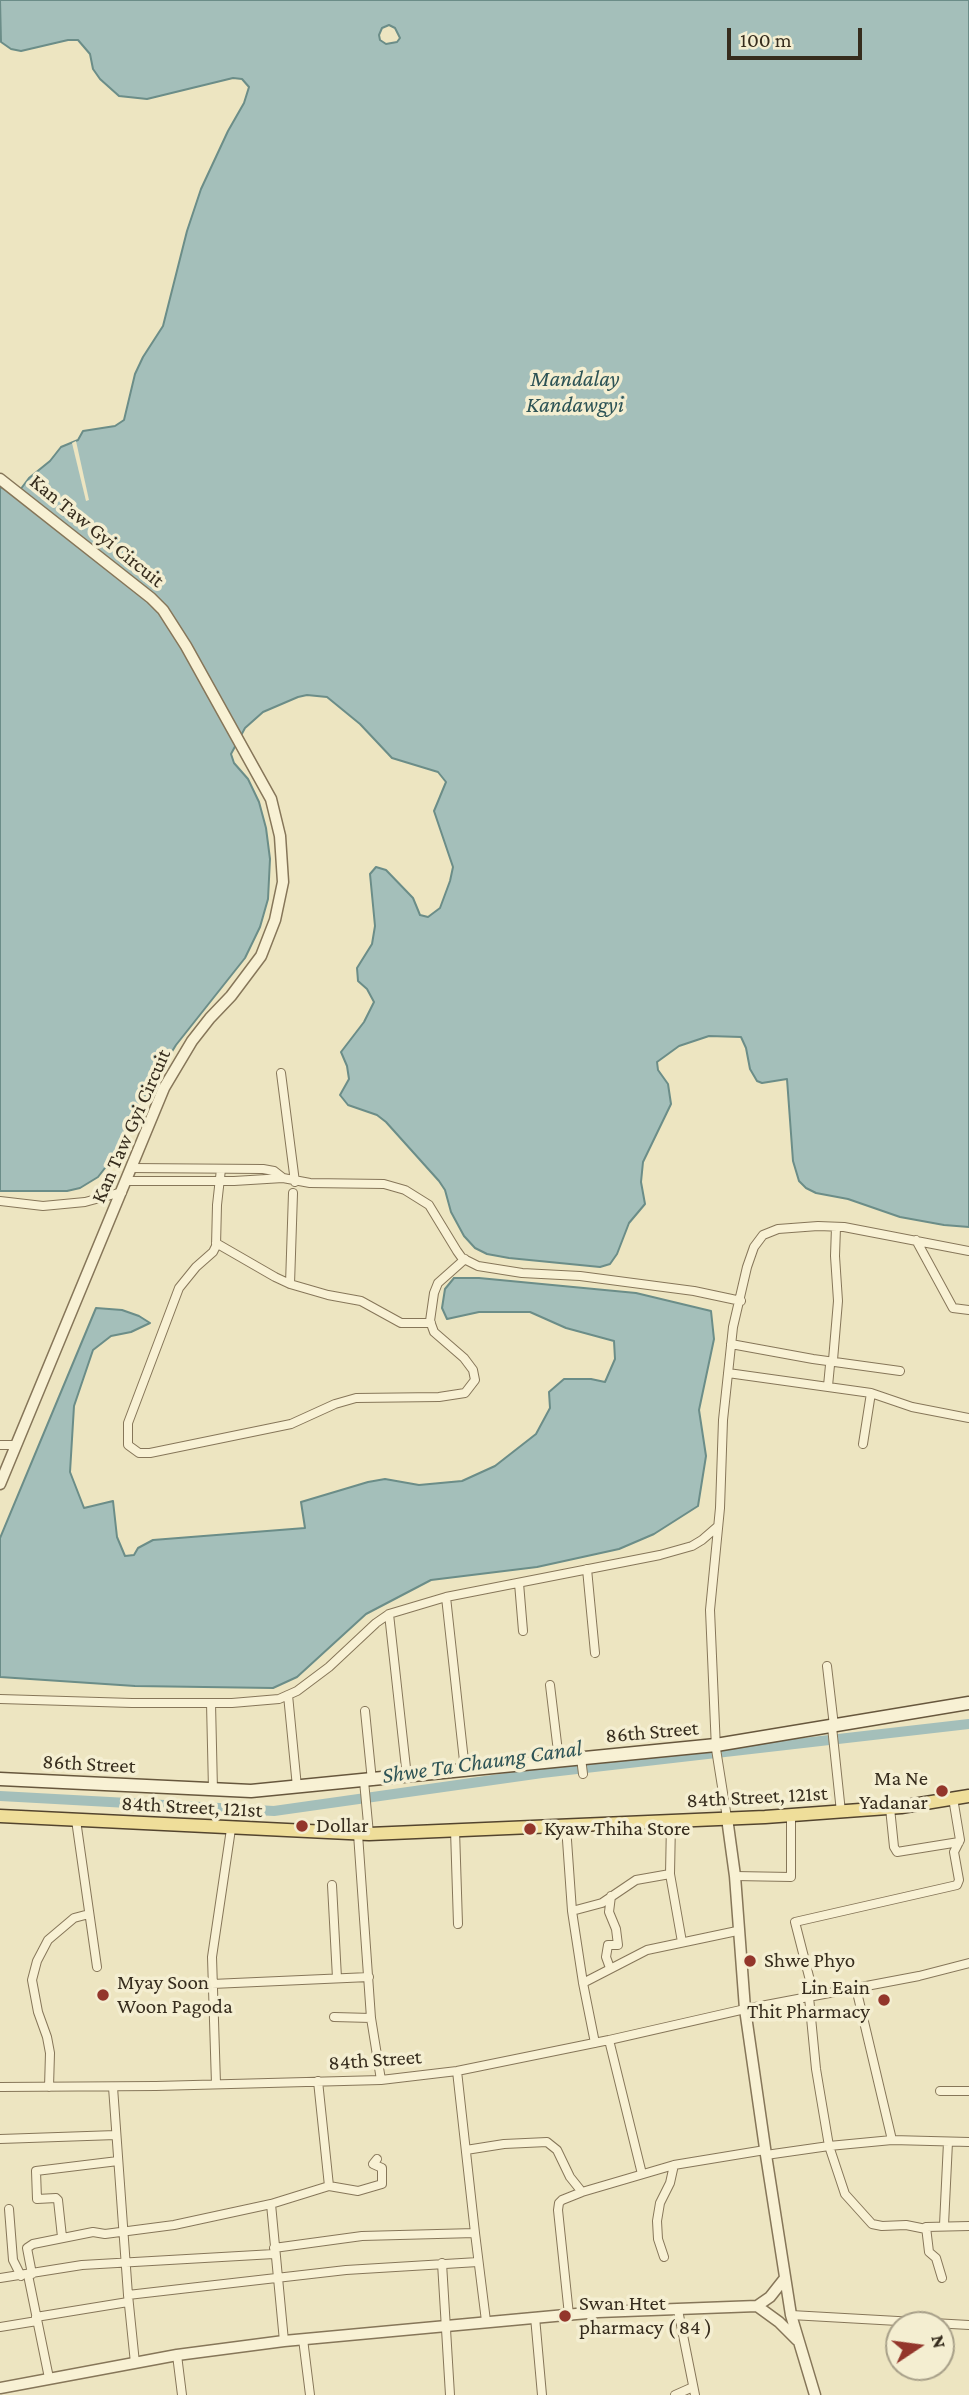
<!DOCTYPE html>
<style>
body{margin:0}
#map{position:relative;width:969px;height:2395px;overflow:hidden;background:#ede5c1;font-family:"Crimson Pro",serif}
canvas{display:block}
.north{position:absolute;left:885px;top:2311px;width:70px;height:70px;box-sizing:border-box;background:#f4eed1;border:2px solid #a8a089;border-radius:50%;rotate:77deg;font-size:19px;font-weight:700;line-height:28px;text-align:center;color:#362c1d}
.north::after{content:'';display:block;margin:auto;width:24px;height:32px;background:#93362b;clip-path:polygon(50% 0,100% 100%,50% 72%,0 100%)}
.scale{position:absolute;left:727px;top:28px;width:135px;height:32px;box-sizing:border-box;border:4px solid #362c1d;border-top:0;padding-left:9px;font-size:21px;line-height:24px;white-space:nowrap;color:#362c1d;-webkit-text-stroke:5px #f4eed1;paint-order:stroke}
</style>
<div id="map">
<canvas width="969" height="2395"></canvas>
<div class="north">N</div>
<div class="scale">100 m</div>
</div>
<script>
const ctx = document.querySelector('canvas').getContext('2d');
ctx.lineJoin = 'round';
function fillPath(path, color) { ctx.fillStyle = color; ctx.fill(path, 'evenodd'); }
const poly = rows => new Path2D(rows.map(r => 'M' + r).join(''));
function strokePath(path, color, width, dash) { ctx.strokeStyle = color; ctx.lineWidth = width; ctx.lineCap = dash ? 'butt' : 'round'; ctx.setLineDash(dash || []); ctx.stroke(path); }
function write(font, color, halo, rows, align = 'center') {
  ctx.font = font + ' "Crimson Pro",serif'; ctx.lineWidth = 7; ctx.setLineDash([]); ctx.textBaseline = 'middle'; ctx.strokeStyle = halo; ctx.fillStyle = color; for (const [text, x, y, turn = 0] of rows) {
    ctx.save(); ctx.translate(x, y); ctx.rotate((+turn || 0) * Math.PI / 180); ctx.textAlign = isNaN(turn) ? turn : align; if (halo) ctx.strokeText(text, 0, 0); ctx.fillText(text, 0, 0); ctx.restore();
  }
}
const water = poly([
 [0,0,969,0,969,1227,944,1225,900,1217,848,1199,816,1193,806,1188,799,1181,793,1161,787,1079,762,1083,757,1081,750,1069,746,1048,741,1037,709,1036,679,1046,657,1062,658,1070,668,1084,671,1104,643,1162,641,1182,645,1204,629,1223,617,1254,610,1264,600,1267,509,1258,487,1254,475,1248,464,1236,451,1212,445,1190,439,1181,386,1122,377,1115,348,1105,340,1095,349,1079,347,1066,341,1052,364,1022,374,1002,367,989,358,981,357,968,372,944,375,926,370,874,376,867,386,870,413,898,420,915,428,917,440,908,450,881,453,867,434,811,446,782,438,772,392,758,360,724,327,697,307,695,298,697,263,712,245,728,231,754,234,763,248,779,259,802,266,828,270,859,268,899,260,927,245,958,176,1045,128,1123,112,1159,98,1177,80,1188,67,1191,0,1191,0,487,11,492,20,490,29,478,50,461,61,447,78,440,83,431,115,426,124,420,135,374,143,357,163,326,187,231,201,189,228,131,244,103,249,87,242,79,233,78,147,99,119,96,100,79,93,69,90,54,78,40,68,40,21,51,11,49,1,42,0,0],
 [389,25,395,28,400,38,397,42,386,44,380,40,379,35,382,28,389,25],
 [454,1278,479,1278,636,1293,711,1311,714,1339,699,1410,706,1456,698,1506,654,1534,619,1549,537,1567,431,1580,366,1614,297,1677,273,1688,135,1686,0,1677,0,1538,96,1308,122,1310,139,1316,150,1323,131,1332,111,1336,93,1350,74,1406,70,1472,84,1508,113,1501,117,1537,125,1556,134,1555,138,1548,153,1540,305,1528,301,1502,368,1482,385,1479,419,1485,462,1481,495,1466,536,1434,550,1408,549,1392,564,1379,591,1379,605,1382,615,1359,614,1341,566,1328,530,1312,479,1312,447,1319,442,1308,445,1289,454,1278]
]);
const pier = poly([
 [76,441,89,500,86,501,72,443]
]);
const canal = poly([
 [0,1796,274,1811,542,1773,969,1724]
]);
const minor = poly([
 [281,1073,295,1182],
 [131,1168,263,1169,274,1171,283,1178],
 [221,1169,217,1205,216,1246,213,1252,196,1267,179,1288,128,1423,128,1445,139,1453,150,1453,291,1424,335,1404,356,1398,439,1397,465,1393,475,1380,473,1370,464,1358,434,1332,430,1321,434,1293,438,1283,465,1259],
 [126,1181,234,1181,283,1178,310,1183,384,1184,405,1190,429,1205,457,1251,462,1258,478,1266,522,1273,580,1276,694,1291,741,1301],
 [0,1201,43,1206,85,1202,122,1192],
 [916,1240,953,1308,969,1310],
 [216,1243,275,1277,290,1284,328,1295,361,1301,401,1323,431,1323],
 [290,1284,293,1193],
 [731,1344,813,1359,900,1371],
 [728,1373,871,1393,912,1407,969,1418],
 [828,1386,830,1365,833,1360,838,1301,835,1256,836,1227],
 [863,1444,871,1393],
 [0,1445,16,1445],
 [587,1569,595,1653],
 [519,1583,523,1631],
 [446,1597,465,1770],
 [389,1614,407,1777],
 [827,1666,834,1726],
 [550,1685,559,1760],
 [288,1695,297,1787],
 [0,1699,132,1703,232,1703,279,1699,297,1691,329,1667,376,1623,389,1614,446,1597,660,1555,692,1546,702,1540,717,1527],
 [211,1703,213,1790],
 [365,1711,372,1781],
 [832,1727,841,1812],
 [581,1758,583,1774],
 [364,1781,369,1834],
 [890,1808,894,1847,897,1852,959,1842],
 [727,1818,716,1749,710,1610,720,1508,723,1420,733,1327,747,1267,754,1247,763,1235,778,1229,818,1226,844,1227,969,1251],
 [76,1820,97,1967],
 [671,1822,670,1874,682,1942],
 [566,1826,572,1911],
 [455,1830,458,1924],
 [358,1834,371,2018,381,2080],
 [735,1876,791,1877,791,1816],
 [332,1885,337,1978],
 [610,1968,606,1957,608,1945,618,1945,616,1929,609,1912,611,1896],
 [583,1983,647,1950,737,1931],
 [212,1984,369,1977],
 [856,1988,892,2140,969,2142],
 [814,1996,795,1922,957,1885,959,1880,954,1852,960,1840,953,1798],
 [809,1997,816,2069,829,2146,892,2140],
 [334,2017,371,2018],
 [609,2040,642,2174],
 [595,2043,583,1983,572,1911,602,1903,636,1880,670,1874],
 [457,2071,475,2233],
 [216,2084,212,1957,231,1829],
 [0,2087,156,2086,381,2080,457,2071,609,2040,745,2009,919,1976,969,1963],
 [49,2087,50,2053,47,2037,38,2012,32,1980,37,1961,48,1940,74,1918,89,1914],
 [113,2087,128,2295,135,2363],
 [940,2091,969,2091],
 [0,2139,116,2135],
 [466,2150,504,2144,547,2142,557,2150,570,2177,582,2192,674,2165,765,2150],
 [766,2155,829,2146,845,2194,872,2224,882,2226,906,2225,926,2229],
 [329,2186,358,2191,382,2184,382,2168,373,2164,377,2159],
 [9,2209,13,2260,21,2276],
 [944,2225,948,2142],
 [62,2237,58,2200,56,2198,37,2199,36,2171,118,2161],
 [274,2248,362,2236,475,2233,486,2321],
 [664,2257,658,2239,657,2221,660,2203,670,2183,674,2165],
 [442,2263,450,2395],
 [32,2274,27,2248,33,2244,93,2232,105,2234,174,2225,271,2204],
 [28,2275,49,2378],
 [0,2278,82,2265,274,2254],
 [942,2278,936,2258,929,2252,926,2227,969,2226],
 [128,2295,346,2270,478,2262],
 [678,2310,695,2395],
 [569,2315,558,2210,559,2203,562,2200,582,2192],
 [791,2315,969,2325],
 [36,2317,128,2302],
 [535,2317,542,2395],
 [0,2327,37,2321],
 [303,2339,310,2395],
 [284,2341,271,2204,329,2186,318,2081],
 [177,2355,182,2395],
 [675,2395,693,2387]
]);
const tertiary = poly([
 [0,479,151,598,163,610,186,646,271,799,280,836,283,882,275,920,261,956,231,996,210,1018,192,1041,164,1088,0,1484],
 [727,1818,735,1876,745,2009,766,2155,791,2315,815,2395],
 [757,2306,779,2322,797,2340],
 [0,2388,177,2355,284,2341,598,2312,757,2306,770,2297,785,2278]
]);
const secondary = poly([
 [0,1779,251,1791,716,1745,969,1703]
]);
const primary = poly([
 [0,1816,369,1834,765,1817,901,1807,969,1796]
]);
const markers = [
 [942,1791,7,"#93362b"],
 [302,1826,7,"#93362b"],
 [530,1829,7,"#93362b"],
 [750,1961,7,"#93362b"],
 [103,1995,7,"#93362b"],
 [884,2000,7,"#93362b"],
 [565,2316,7,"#93362b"]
];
const streetNames = [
 ["Kan Taw Gyi Circuit",97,531,39],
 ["Kan Taw Gyi Circuit",131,1126,-66],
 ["86th Street",652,1732,-5],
 ["86th Street",89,1764,3],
 ["84th Street, 121st",757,1797,-3],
 ["84th Street, 121st",192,1807,3],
 ["84th Street",375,2060,-4]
];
const poiNames = [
 ["Ma Ne",928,1779,"right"],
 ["Yadanar",928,1803,"right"],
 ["Dollar",316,1826],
 ["Kyaw Thiha Store",544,1829],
 ["Shwe Phyo",764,1961],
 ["Myay Soon",117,1983],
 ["Woon Pagoda",117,2007],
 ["Lin Eain",870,1988,"right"],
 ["Thit Pharmacy",870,2012,"right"],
 ["Swan Htet",579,2304],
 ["pharmacy ( 84 )",579,2328]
];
const waterNames = [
 ["Mandalay",575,379],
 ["Kandawgyi",575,405],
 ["Shwe Ta Chaung Canal",482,1762,-8]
];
fillPath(water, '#a4bfba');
strokePath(water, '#6b8d88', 2);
fillPath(pier, '#ede5c1');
strokePath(canal, '#a4bfba', 10);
strokePath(minor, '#867659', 10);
strokePath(tertiary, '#867659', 13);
strokePath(secondary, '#67573d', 15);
strokePath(primary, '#53442e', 15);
strokePath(minor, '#f8f1d4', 8);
strokePath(tertiary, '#f8f1d4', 10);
strokePath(secondary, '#f8f1d4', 12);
strokePath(primary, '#efde9a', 12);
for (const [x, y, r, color] of markers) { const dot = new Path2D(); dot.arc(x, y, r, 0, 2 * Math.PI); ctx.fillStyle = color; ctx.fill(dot); strokePath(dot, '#f4eed1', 2.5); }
write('21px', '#362c1d', '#f4eed1', streetNames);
write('21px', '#362c1d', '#f4eed1', poiNames, 'left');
write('italic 23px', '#2d5355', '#f4eed1', waterNames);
</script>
